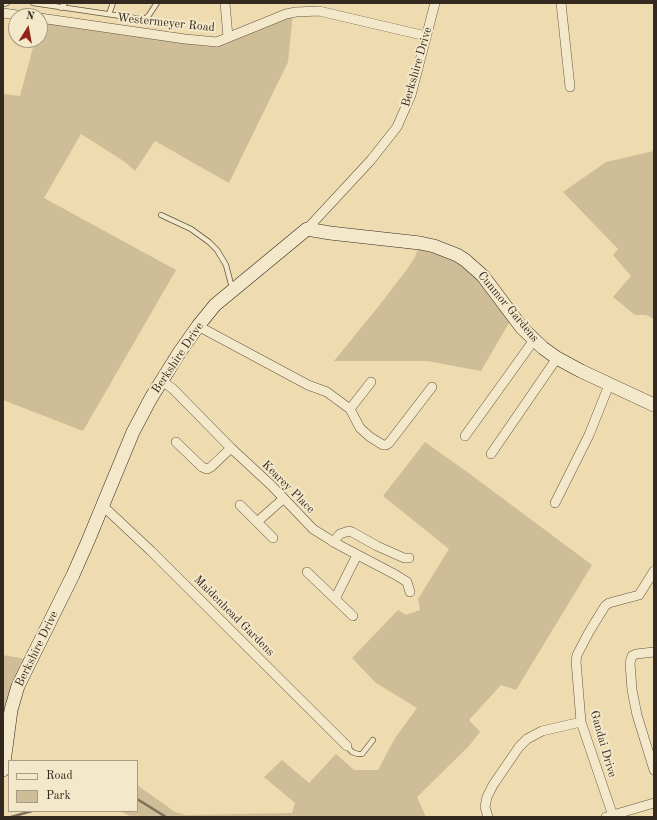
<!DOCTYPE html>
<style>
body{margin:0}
#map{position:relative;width:657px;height:820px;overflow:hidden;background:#eedbaf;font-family:"Old Standard TT",serif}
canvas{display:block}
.frame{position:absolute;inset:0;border:4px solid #34291e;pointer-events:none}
.legend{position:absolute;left:8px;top:760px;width:130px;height:52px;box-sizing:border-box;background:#f4e8cb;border:1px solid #a79c86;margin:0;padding:5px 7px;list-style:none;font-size:12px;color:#34291e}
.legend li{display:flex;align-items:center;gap:8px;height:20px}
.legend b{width:20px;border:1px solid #a79c86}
.north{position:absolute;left:8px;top:8px;width:40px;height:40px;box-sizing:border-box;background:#f4e8cb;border:1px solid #a79c86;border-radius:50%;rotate:11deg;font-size:11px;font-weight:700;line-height:16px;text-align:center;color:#34291e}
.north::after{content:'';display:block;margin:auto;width:14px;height:18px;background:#8f2418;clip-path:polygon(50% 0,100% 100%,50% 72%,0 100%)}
</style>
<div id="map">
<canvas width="657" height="820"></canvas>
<div class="frame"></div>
<ul class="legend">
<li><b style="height:5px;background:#f4e8cb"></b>Road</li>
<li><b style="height:11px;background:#cebd96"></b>Park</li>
</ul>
<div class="north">N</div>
</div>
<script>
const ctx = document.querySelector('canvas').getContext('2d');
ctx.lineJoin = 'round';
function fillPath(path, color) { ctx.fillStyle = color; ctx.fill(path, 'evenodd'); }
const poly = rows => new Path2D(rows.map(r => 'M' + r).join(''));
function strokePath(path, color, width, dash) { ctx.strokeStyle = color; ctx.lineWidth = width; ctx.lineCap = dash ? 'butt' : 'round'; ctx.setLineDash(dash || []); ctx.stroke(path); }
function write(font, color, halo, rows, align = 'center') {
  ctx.font = font + ' "Old Standard TT",serif'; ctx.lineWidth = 4; ctx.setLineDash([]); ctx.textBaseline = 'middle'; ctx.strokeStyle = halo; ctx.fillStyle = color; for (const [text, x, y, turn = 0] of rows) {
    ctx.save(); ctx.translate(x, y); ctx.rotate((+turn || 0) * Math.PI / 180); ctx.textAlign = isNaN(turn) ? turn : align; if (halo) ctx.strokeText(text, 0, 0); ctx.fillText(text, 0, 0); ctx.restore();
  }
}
const green = poly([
 [293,13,288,62,229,183,155,141,135,171,125,162,81,134,44,198,176,270,83,431,3,400,3,94,20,96,35,40,40,40,40,19,208,42],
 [654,151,654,319,646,315,635,315,613,297,631,276,613,255,618,249,563,192,606,162],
 [420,243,457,255,513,316,481,371,427,361,334,361,378,307,408,268,415,257],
 [425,442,470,474,592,565,516,690,501,685,469,720,480,732,469,746,417,797,426,817,132,817,120,811,137,811,137,785,175,812,185,815,292,813,295,803,264,777,282,760,309,783,336,754,354,770,378,770,395,738,417,708,376,683,352,658,398,610,406,615,420,610,418,599,449,549,383,496],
 [3,655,31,660,25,672,3,771]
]);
const stream = poly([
 [137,799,166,817],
 [11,817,32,811]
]);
const lane = poly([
 [33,3,141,19,146,18,149,15,157,3],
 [3,4,7,3],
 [61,8,65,3],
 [109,14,113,3],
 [161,215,191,229,209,242,217,250,226,265,232,288],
 [347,746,352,752,358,754,362,754,373,740]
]);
const street = poly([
 [225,3,228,37],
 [561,3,570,87],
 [3,13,24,16],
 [40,18,185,39,217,42,286,14,296,12,319,11,426,36],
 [307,229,371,160,397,127,411,95,435,3],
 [198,326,308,385,327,392,350,409,360,428,370,437,383,445,386,445,389,443,432,387],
 [162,381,173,389,231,448,272,486,313,529,337,544,396,575,407,582,410,592],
 [350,409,371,382],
 [465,436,534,340],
 [176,442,202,467,207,469,211,467,231,448],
 [491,454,557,358],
 [555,503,589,435,609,385],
 [240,505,273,538],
 [103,506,151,551,347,746],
 [257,522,283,499],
 [333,542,340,534,349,531,352,532,377,546,404,558,409,558],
 [307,572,353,616],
 [335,599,357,555],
 [654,652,636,654,632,656,630,663,632,690,637,715,654,770],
 [613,816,581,722,576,661,577,655,589,632,605,606,609,603,639,595,654,571],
 [488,817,485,807,487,797,493,785,519,747,527,739,542,731,581,722],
 [606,817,654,803]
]);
const secondary = poly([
 [3,770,11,710,18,686,73,575,88,541,133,432,151,398,179,353,198,326,215,305,307,229,330,233,420,243,434,246,457,255,465,260,483,276,522,328,543,348,557,358,581,371,654,405]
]);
const streetNames = [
 ["Westermeyer Road",166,23,6],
 ["Berkshire Drive",417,67,-74],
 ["Cunmor Gardens",508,307,50],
 ["Berkshire Drive",178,358,-56],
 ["Kearey Place",288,487,45],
 ["Maidenhead Gardens",234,616,45],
 ["Berkshire Drive",37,649,-64],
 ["Gandai Drive",603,744,74]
];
fillPath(green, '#cebd96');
strokePath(stream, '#7e6f58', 2.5);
strokePath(lane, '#625642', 6);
strokePath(street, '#625642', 10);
strokePath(secondary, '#34291e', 14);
strokePath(lane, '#f4e8cb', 4.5);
strokePath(street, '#f4e8cb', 9);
strokePath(secondary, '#f4e8cb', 13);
write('12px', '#34291e', '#f4e8cb', streetNames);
</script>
